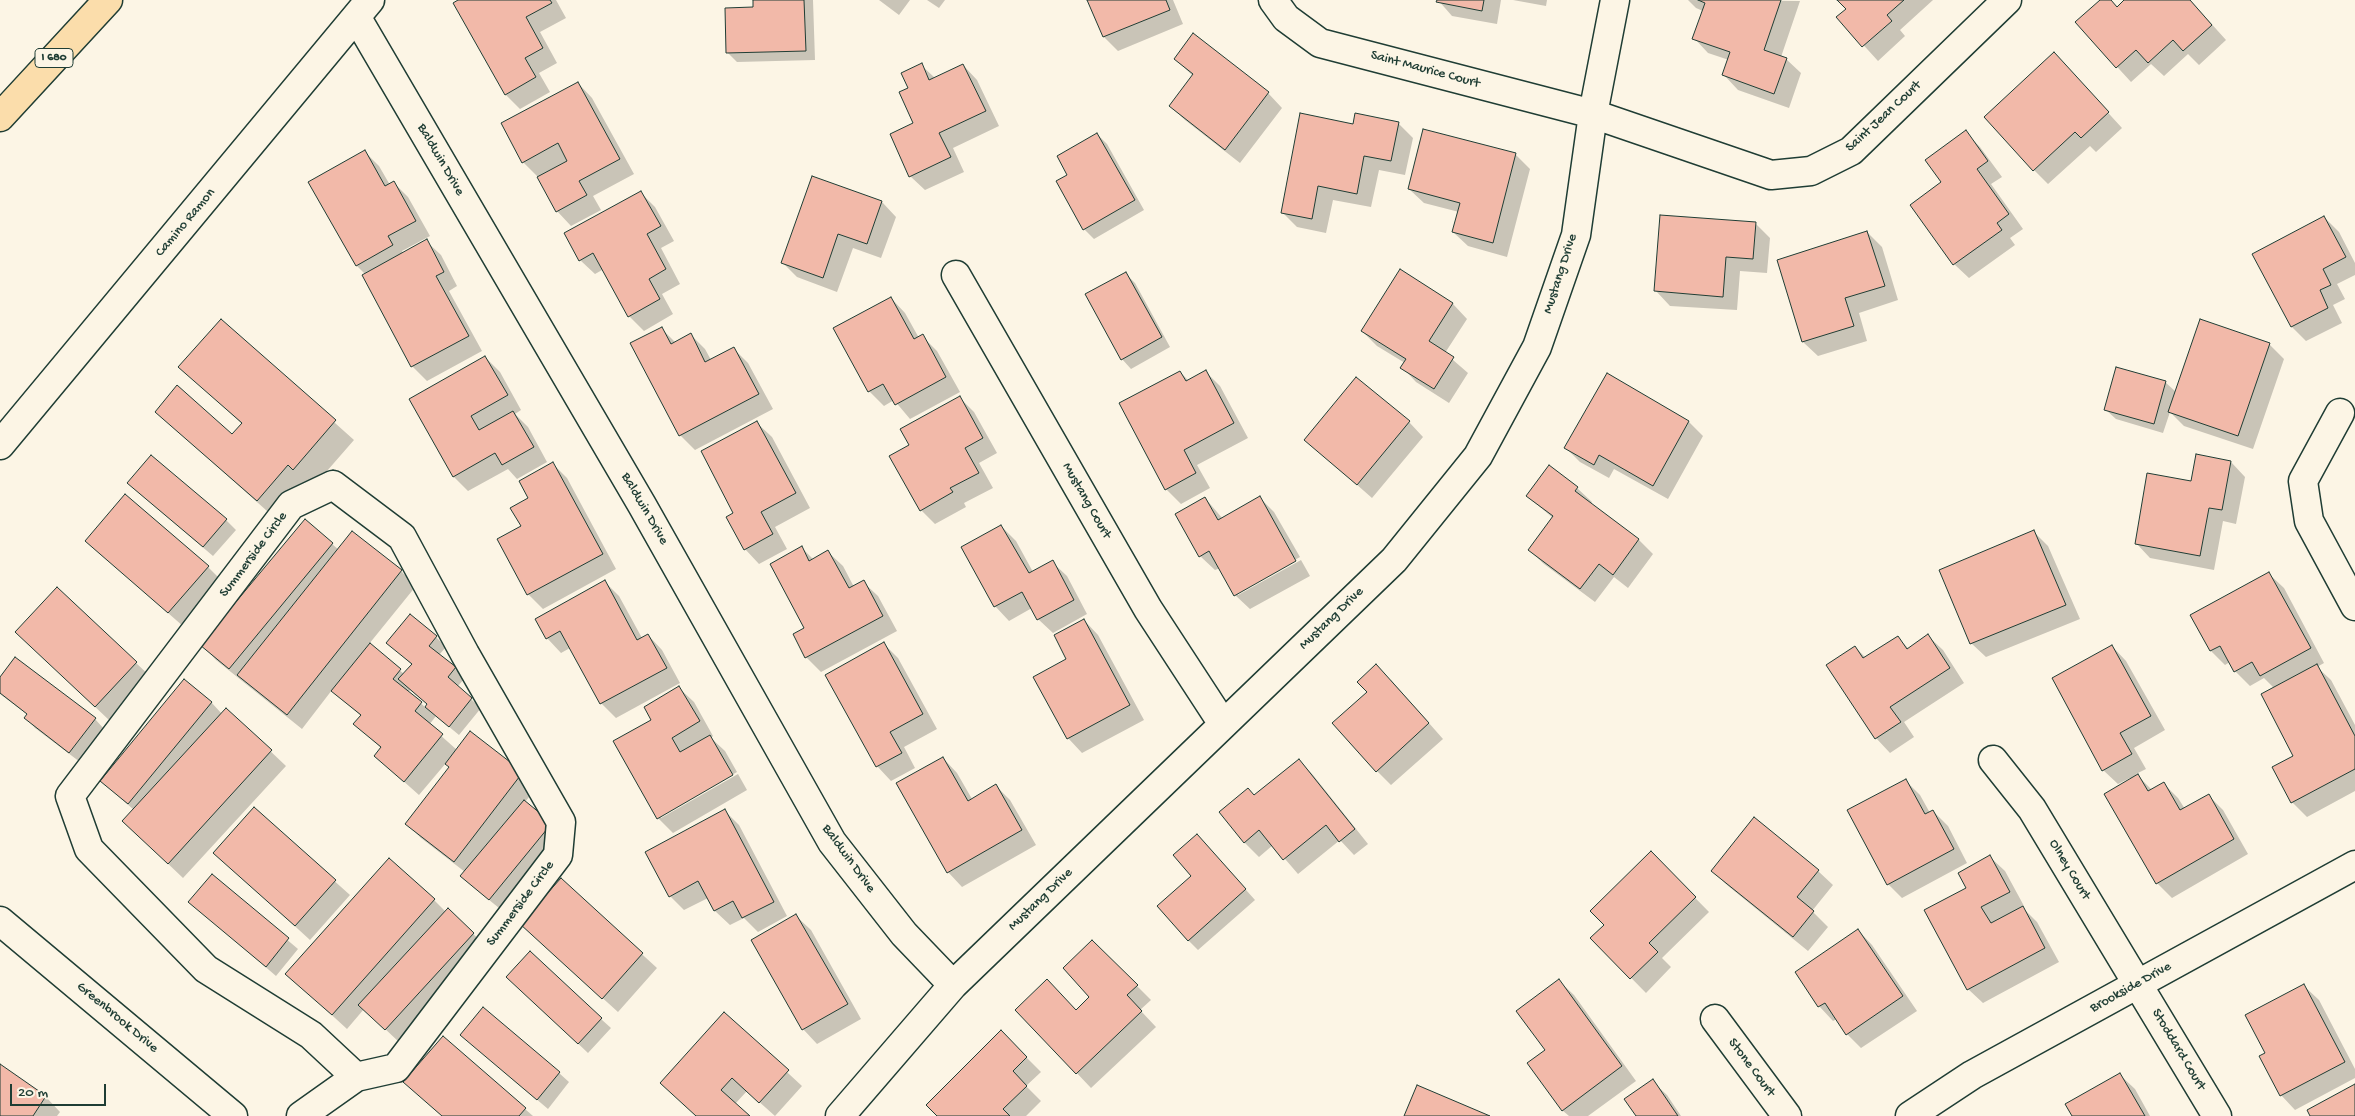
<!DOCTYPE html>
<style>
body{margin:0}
#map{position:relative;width:2355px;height:1116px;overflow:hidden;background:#fcf5e5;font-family:"Gochi Hand",sans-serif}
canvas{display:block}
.scale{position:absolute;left:10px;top:1084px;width:96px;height:22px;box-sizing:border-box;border:2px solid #1f3d34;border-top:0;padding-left:6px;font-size:15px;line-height:18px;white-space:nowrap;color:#1f3d34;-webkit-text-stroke:4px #fcf5e5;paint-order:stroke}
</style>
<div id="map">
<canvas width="2355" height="1116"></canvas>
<div class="scale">20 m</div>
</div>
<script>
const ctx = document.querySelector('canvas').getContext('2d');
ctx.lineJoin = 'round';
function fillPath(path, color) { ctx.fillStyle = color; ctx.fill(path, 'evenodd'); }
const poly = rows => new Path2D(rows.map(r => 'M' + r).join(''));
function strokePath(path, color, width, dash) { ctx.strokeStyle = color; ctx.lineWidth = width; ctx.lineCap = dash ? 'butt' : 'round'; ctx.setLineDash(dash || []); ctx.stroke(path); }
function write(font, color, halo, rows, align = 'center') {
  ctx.font = font + ' "Gochi Hand",sans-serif'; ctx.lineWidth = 4; ctx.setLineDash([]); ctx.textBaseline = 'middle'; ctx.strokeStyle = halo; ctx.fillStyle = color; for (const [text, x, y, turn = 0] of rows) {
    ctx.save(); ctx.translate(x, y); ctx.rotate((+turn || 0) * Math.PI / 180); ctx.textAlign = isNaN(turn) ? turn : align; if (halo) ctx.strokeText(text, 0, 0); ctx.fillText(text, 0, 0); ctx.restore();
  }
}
const shadow = poly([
 [461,0,556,0,566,18,540,32,557,63,539,73,550,92,520,109,506,95,455,3],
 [754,0,813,0,815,60,737,62,727,52,755,9],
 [879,0,910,0,899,15],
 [927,0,945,0,939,8],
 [1088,0,1173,0,1183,24,1118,51,1104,37],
 [1438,0,1501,0,1497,24,1452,16],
 [1513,0,1547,0,1546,6],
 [1688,0,1800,1,1781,57,1786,59,1801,73,1789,108,1738,90,1724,75,1729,60,1708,53,1694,38,1703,11,1696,8],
 [1839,0,1933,0,1900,30,1905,36,1878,61,1838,17,1847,9],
 [2102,0,2109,0,2117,8,2126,0,2190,0,2226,40,2199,65,2188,54,2164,76,2151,64,2131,82,2076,22],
 [1175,59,1268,93,1282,108,1240,163,1185,120,1170,106,1193,76],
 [921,65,935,78,963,65,977,80,999,126,953,148,964,172,925,190,910,176,915,124,910,88],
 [2068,69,2122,128,2096,152,2090,146,2048,184,2034,170],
 [578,83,592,98,634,174,593,196,601,210,571,226,557,211,538,177,523,162],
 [1398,123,1413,138,1405,175,1379,170,1371,207,1333,200,1326,233,1297,227,1282,212,1354,126],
 [1965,132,1980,147,2002,177,1991,184,2023,229,2010,238,2015,245,1969,278,1954,264,1943,182],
 [1097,134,1107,144,1144,210,1094,239,1084,229,1069,175],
 [365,152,379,166,390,185,394,183,408,197,430,236,402,251,403,253,426,241,441,255,457,286,449,291,482,351,427,381,412,366,365,274,357,266],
 [1515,154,1530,169,1507,257,1468,246,1453,232,1459,212,1424,203,1409,189],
 [812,177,882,202,896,217,881,258,853,248,837,292,797,277,782,262],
 [641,193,655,207,674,241,661,248,680,284,662,294,673,314,644,331,629,316,604,269,595,274,580,260],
 [2324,217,2339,232,2355,263,2355,275,2337,284,2345,299,2333,305,2342,323,2306,341,2292,327,2254,254],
 [1755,223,1770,238,1767,273,1740,271,1737,310,1670,306,1656,291],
 [1867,232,1882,247,1898,300,1859,313,1867,341,1818,356,1803,342,1778,260],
 [1400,271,1453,304,1467,319,1445,353,1468,373,1449,403,1416,382,1402,367,1405,363,1377,346,1362,331],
 [1125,273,1135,283,1170,347,1131,369,1122,359],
 [891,298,905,313,919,338,922,336,937,351,960,392,910,419,894,400,884,406,869,391,835,328],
 [221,321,354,440,313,487,276,519,156,412,232,436,242,424,180,367],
 [661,328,676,343,691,335,705,349,711,360,734,349,748,363,773,409,695,450,680,435],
 [2269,344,2284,359,2253,449,2184,426,2170,412,2163,433,2116,419,2106,410,2165,382,2176,392],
 [485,357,500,372,521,410,515,414,528,427,547,462,517,479,508,469,468,491,454,477,411,399],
 [1180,372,1189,381,1206,372,1220,386,1248,438,1197,465,1210,488,1181,504,1166,489],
 [960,398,974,412,997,453,979,463,993,488,964,503,966,507,935,524,921,510,911,445],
 [1409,422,1423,437,1372,498,1306,440],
 [1689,422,1703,436,1668,499,1614,469,1609,478,1580,462,1566,448],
 [757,423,772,437,810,508,775,527,787,549,759,564,745,549,735,514],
 [2231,462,2245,477,2236,524,2223,521,2214,570,2150,558,2136,543,2192,483],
 [553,464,567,478,616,569,543,609,528,594,499,540,522,527,530,498],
 [1577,488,1592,502,1591,504,1639,540,1653,554,1628,588,1614,577,1595,602,1544,564,1529,550,1553,518,1527,496],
 [139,493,226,520,236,530,213,556],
 [1205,498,1223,519,1260,498,1274,512,1300,557,1238,592,1238,595,1301,560,1310,576,1250,609,1235,595,1220,568,1215,570,1200,556],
 [1001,526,1016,541,1033,572,1052,562,1067,576,1087,614,1053,633,1038,619,1032,608,1009,621,995,606],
 [2033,531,2048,546,2080,619,1986,657,1971,643],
 [353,532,401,571,416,586,369,644,404,674,412,665,388,643,436,637,446,647,439,655,465,678,457,687,481,708,459,735,436,716,429,725,457,750,470,732,537,787,525,802,561,834,499,908,472,886,465,872,421,838,406,823,450,767,446,763,419,795,375,756,382,749,355,724,361,716,332,690,302,729,216,660,202,645,332,544,339,550],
 [410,690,428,705,425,707,408,692],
 [86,541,208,567,222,581,184,627],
 [802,548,814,560,828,552,843,566,854,587,863,582,878,596,897,631,821,672,806,657,794,635,806,629],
 [2269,574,2284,588,2324,663,2317,667,2331,680,2355,725,2355,791,2307,817,2292,802,2274,767,2295,756,2274,688,2264,678,2250,686,2235,671,2230,662,2225,665,2211,651],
 [605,582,619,596,642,638,648,635,662,650,680,683,616,718,601,703,570,648,561,653,547,638],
 [57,589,151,677,110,721,31,646],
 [1084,620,1098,635,1144,720,1082,753,1068,738,1068,660],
 [1928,636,1943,650,1964,683,1904,722,1914,737,1890,753,1876,738,1855,647,1866,658,1897,637,1909,649],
 [884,644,898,658,937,729,904,747,915,768,891,781,877,766],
 [2112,646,2126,661,2165,730,2134,748,2146,769,2136,774,2152,790,2164,784,2178,798,2185,809,2208,795,2223,810,2248,854,2172,898,2157,883,2131,780,2130,778,2118,784,2103,770],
 [0,679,95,719,104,729,80,762,35,728,26,718,28,715,0,694],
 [1391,680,1443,739,1391,785,1377,771],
 [679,688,694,702,713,736,711,738,725,751,737,772,661,815,661,818,738,774,747,790,673,833,658,818,615,741,653,720],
 [211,702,222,714,226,709,286,766,183,878,123,821,134,810,101,781],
 [943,758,957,773,972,799,996,786,1010,800,1036,845,962,887,948,872],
 [1299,760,1313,775,1368,844,1354,855,1340,840,1298,874,1273,845,1259,857,1244,842,1255,796],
 [1905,780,1920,795,1930,813,1933,811,1948,826,1967,863,1902,898,1888,884],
 [254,809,350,895,310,940,215,853],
 [725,811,739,825,787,916,758,932,744,918,730,925,715,911,708,898,684,910,670,896],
 [1755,819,1818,871,1833,885,1812,911,1828,927,1808,951,1727,885,1713,871],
 [1197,835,1255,900,1198,950,1188,940],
 [1651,853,1709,912,1662,958,1671,967,1646,993,1592,938,1605,925],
 [1990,857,2005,871,2024,906,2022,907,2037,922,2059,962,1983,1003,1968,989,1968,888],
 [212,876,298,949,276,976,190,902],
 [561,880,657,968,618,1012,536,938],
 [434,900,446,912,448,910,488,948,400,1043,364,1009,347,1029,287,974],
 [796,916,811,930,861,1019,817,1044,803,1029],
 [1858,930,1872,945,1917,1011,1861,1048,1847,1034,1837,1019,1833,1021,1819,1006],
 [1092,941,1151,1000,1140,1010,1156,1027,1091,1088,1017,1010,1076,1011,1091,997],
 [1559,981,1574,995,1636,1081,1588,1116,1569,1116,1562,1110,1546,1051],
 [517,986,601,1019,611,1028,588,1053],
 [2304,986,2319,1000,2355,1069,2355,1078,2295,1110,2281,1095,2267,1054],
 [724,1014,802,1086,775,1116,747,1091,735,1104,748,1116,697,1116],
 [1001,1032,1041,1072,1026,1086,1041,1101,1026,1116,939,1116],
 [461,1035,559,1073,569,1082,548,1109],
 [0,1065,46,1097,60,1112,57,1116,0,1116],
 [2120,1075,2135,1089,2150,1116,2073,1116],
 [1652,1081,1667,1095,1681,1116,1637,1116],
 [405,1082,525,1109,533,1116,442,1116]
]);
const building = poly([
 [458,0,550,0,552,3,526,17,543,48,525,58,536,77,505,95,453,3,458,0],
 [753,0,804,0,806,51,726,53,725,8,753,7,753,0],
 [1087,0,1166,0,1170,10,1103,37,1087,0],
 [1437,0,1484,0,1482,11,1436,2,1437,0],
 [1698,0,1781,0,1764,50,1787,58,1774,94,1722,75,1730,52,1692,39,1705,3,1698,0],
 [1837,0,1904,0,1887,15,1892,21,1862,47,1836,17,1846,9,1837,0],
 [2100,0,2111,0,2117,7,2124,0,2190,0,2212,25,2183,51,2173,40,2148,63,2136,50,2116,68,2075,22,2100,0],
 [1193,33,1269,92,1225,150,1169,106,1193,74,1174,59,1193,33],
 [2054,52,2109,112,2081,138,2075,132,2033,171,1984,117,2054,52],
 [922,63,929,80,963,64,986,111,939,133,951,157,909,177,890,134,913,123,899,92,908,88,901,73,922,63],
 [578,82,620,159,579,181,587,195,556,212,537,177,567,161,558,143,522,163,501,123,578,82],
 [1300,113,1353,124,1355,113,1399,122,1391,161,1364,156,1357,194,1318,186,1312,219,1281,213,1300,113],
 [1423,129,1516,153,1493,243,1452,232,1460,203,1408,189,1423,129],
 [1966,130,1988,161,1977,169,2009,214,1997,223,2002,230,1953,265,1910,205,1941,182,1925,160,1966,130],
 [1097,133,1135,200,1083,230,1056,181,1067,175,1057,156,1097,133],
 [365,150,385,186,394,181,416,221,388,236,393,245,356,266,308,182,365,150],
 [812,176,882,201,867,244,838,234,823,278,781,263,812,176],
 [641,191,661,226,647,234,666,269,649,279,660,299,628,317,593,253,579,261,564,233,641,191],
 [1660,215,1756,222,1753,259,1726,257,1723,297,1654,291,1660,215],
 [2324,216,2346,257,2323,269,2331,285,2320,290,2328,308,2291,327,2252,254,2324,216],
 [1867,231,1885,286,1845,298,1854,326,1802,342,1777,260,1867,231],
 [427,239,444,272,436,276,469,336,411,367,362,275,427,239],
 [1400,269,1453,303,1429,341,1454,357,1434,389,1400,368,1406,359,1361,331,1400,269],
 [1126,272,1162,337,1121,360,1085,294,1126,272],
 [891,297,914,339,923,334,946,377,895,405,883,384,868,392,833,328,891,297],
 [221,319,336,420,293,470,288,465,257,501,155,412,177,385,232,434,242,423,178,367,221,319],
 [2200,319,2270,343,2238,436,2168,412,2200,319],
 [662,327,671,344,691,333,705,362,734,347,759,394,679,436,630,343,662,327],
 [485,356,508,395,471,416,479,430,513,411,534,447,502,465,495,453,453,477,409,399,485,356],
 [2116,367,2166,381,2154,424,2104,410,2116,367],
 [1206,370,1234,423,1184,450,1196,473,1165,490,1119,403,1180,371,1186,381,1206,370],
 [1607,373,1689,421,1653,486,1599,455,1594,465,1564,448,1607,373],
 [1356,377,1410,421,1357,485,1304,440,1356,377],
 [960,396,983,438,965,448,979,473,950,488,953,492,920,511,889,456,909,445,900,429,960,396],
 [757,421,796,493,761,512,773,534,744,550,726,517,733,513,701,451,757,421],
 [2196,454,2231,461,2222,510,2209,508,2200,556,2135,544,2147,473,2191,481,2196,454],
 [151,455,227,519,203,547,127,483,151,455],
 [553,462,603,554,527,595,497,539,521,526,510,508,528,498,519,481,553,462],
 [1549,465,1578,487,1575,491,1639,539,1613,575,1599,564,1580,589,1528,550,1553,516,1526,496,1549,465],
 [125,494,209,566,168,613,85,541,125,494],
 [1260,496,1296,561,1234,596,1209,551,1199,557,1175,514,1205,497,1218,520,1260,496],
 [305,519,333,543,229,669,200,645,305,519],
 [1001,525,1029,573,1053,560,1074,600,1037,620,1022,592,994,607,961,547,1001,525],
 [2034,530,2066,605,1970,644,1939,570,2034,530],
 [352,531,402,570,287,715,237,675,352,531],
 [802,546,809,561,828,550,849,588,864,580,883,616,805,658,793,634,804,628,770,564,802,546],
 [2269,572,2311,648,2260,676,2252,662,2234,672,2220,646,2210,651,2190,615,2269,572],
 [605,580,637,640,648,634,667,668,600,704,560,631,546,639,535,619,605,580],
 [57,587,137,662,95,707,15,632,57,587],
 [410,614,437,636,429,646,456,667,448,677,472,698,449,727,425,707,427,704,398,679,412,664,386,643,410,614],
 [1084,619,1130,705,1067,739,1033,677,1066,659,1054,635,1084,619],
 [1928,634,1950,668,1890,707,1901,722,1875,739,1826,665,1855,646,1863,658,1898,636,1907,649,1928,634],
 [884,642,923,714,890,732,902,753,876,767,825,675,884,642],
 [370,643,401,669,393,679,422,702,415,711,443,734,404,782,374,756,381,747,353,724,361,715,331,691,370,643],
 [2112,645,2151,716,2120,733,2132,754,2102,771,2052,678,2112,645],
 [15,657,96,718,69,753,24,718,27,714,0,693,0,677,15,657],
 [1376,664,1429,723,1376,772,1332,723,1367,692,1357,682,1376,664],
 [2317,664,2355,736,2355,769,2291,803,2272,767,2293,756,2261,694,2317,664],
 [184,679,212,702,128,804,100,781,184,679],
 [679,686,700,721,672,738,680,752,710,735,733,775,657,819,613,741,651,720,644,707,679,686],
 [226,708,272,750,168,864,122,821,226,708],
 [470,731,523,772,454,862,405,824,449,767,445,764,470,731],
 [943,757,968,801,996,784,1022,830,947,873,896,783,943,757],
 [1299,759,1355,829,1339,842,1326,825,1283,860,1259,830,1244,843,1219,812,1248,788,1254,795,1299,759],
 [2138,774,2148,791,2164,782,2180,810,2209,794,2234,839,2156,884,2104,794,2138,774],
 [1906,779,1925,814,1933,810,1954,849,1887,885,1847,810,1906,779],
 [524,800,552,823,489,900,460,876,524,800],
 [254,807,336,880,295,926,213,853,254,807],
 [725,809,774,902,742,918,733,901,714,911,698,881,669,897,645,852,725,809],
 [1754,817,1819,870,1797,897,1814,911,1793,937,1711,871,1754,817],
 [1197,834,1246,889,1188,941,1157,906,1191,876,1173,855,1197,834],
 [1651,851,1696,897,1649,943,1658,952,1630,979,1590,938,1604,925,1590,911,1651,851],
 [1990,855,2010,892,1981,907,1991,923,2023,906,2045,948,1967,990,1924,910,1966,888,1958,873,1990,855],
 [389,858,435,899,332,1015,285,974,389,858],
 [212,874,289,938,266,967,188,902,212,874],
 [561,878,643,953,602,999,520,924,561,878],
 [448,908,474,933,385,1030,358,1005,448,908],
 [796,914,848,1004,802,1030,751,940,796,914],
 [1858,929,1903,996,1846,1035,1825,1003,1818,1007,1795,972,1858,929],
 [1092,940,1138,985,1127,995,1142,1011,1076,1074,1015,1010,1047,979,1076,1010,1089,997,1063,968,1092,940],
 [530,951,602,1018,578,1044,506,977,530,951],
 [1559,979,1622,1066,1562,1111,1527,1063,1545,1050,1516,1011,1559,979],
 [2304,984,2345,1062,2280,1096,2259,1056,2265,1053,2245,1015,2304,984],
 [483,1007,560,1072,537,1100,460,1035,483,1007],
 [724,1012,789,1070,759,1103,732,1078,721,1090,750,1116,696,1116,660,1083,724,1012],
 [1001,1030,1027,1057,1013,1071,1027,1086,1003,1109,1010,1116,937,1116,926,1105,1001,1030],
 [443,1036,526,1108,519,1116,442,1116,403,1082,443,1036],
 [0,1064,46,1096,33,1116,0,1116,0,1064],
 [2120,1073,2145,1116,2072,1116,2065,1104,2120,1073],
 [1653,1079,1678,1116,1636,1116,1624,1099,1653,1079],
 [2355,1084,2355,1116,2310,1116,2307,1110,2355,1084],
 [1417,1085,1490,1116,1404,1116,1417,1085]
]);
const street = poly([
 [1273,0,1286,18,1320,43,1593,114,1771,175,1811,171,1851,151,2007,0],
 [357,18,642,505,832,842,904,934,953,985],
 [956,275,1148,609,1223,724],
 [2340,413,2303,481,2309,521,2355,606],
 [333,485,402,537,465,654,561,822,558,855,396,1068,356,1077,311,1035,206,969,89,849,70,796,291,505,333,485],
 [1993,760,2032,809,2217,1116],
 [1715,1019,1787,1116],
 [301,1116,356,1077],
 [840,1116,953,985,1394,560,1478,456,1537,347,1576,235,1593,114,1615,0],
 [1910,1116,1972,1075,2355,865]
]);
const secondary = poly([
 [0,445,370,0],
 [0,921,233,1116]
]);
const highway = poly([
 [0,117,108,0]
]);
const shields = [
 [54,58,38]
];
const shieldNames = [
 ["I 680",54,58]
];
const streetNames = [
 ["Saint Maurice Court",1425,70,15],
 ["Saint Jean Court",1884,117,-43],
 ["Baldwin Drive",440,160,60],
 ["Camino Ramon",186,223,-50],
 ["Mustang Drive",1561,274,-72],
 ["Mustang Court",1086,501,60],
 ["Baldwin Drive",644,509,60],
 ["Summerside Circle",254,555,-53],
 ["Mustang Drive",1332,619,-44],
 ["Baldwin Drive",848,859,54],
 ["Olney Court",2069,870,59],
 ["Mustang Drive",1041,900,-44],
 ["Summerside Circle",521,904,-53],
 ["Brookside Drive",2131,988,-29],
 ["Greenbrook Drive",117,1018,40],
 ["Stoddard Court",2178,1050,59],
 ["Stone Court",1751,1068,53]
];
fillPath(shadow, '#0003');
fillPath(building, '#f2b9a9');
strokePath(building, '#1f3d34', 1);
strokePath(street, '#1f3d34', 31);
strokePath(secondary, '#1f3d34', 31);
strokePath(highway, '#1f3d34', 31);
strokePath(street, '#fcf5e5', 28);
strokePath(secondary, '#fcf5e5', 28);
strokePath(highway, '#fbddab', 28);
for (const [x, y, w] of shields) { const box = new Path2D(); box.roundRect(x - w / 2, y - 9.5, w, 19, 4); ctx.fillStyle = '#fcf5e5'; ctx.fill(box); strokePath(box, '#1f3d34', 1); }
write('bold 12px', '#1f3d34', null, shieldNames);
write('14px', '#1f3d34', '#fcf5e5', streetNames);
</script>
